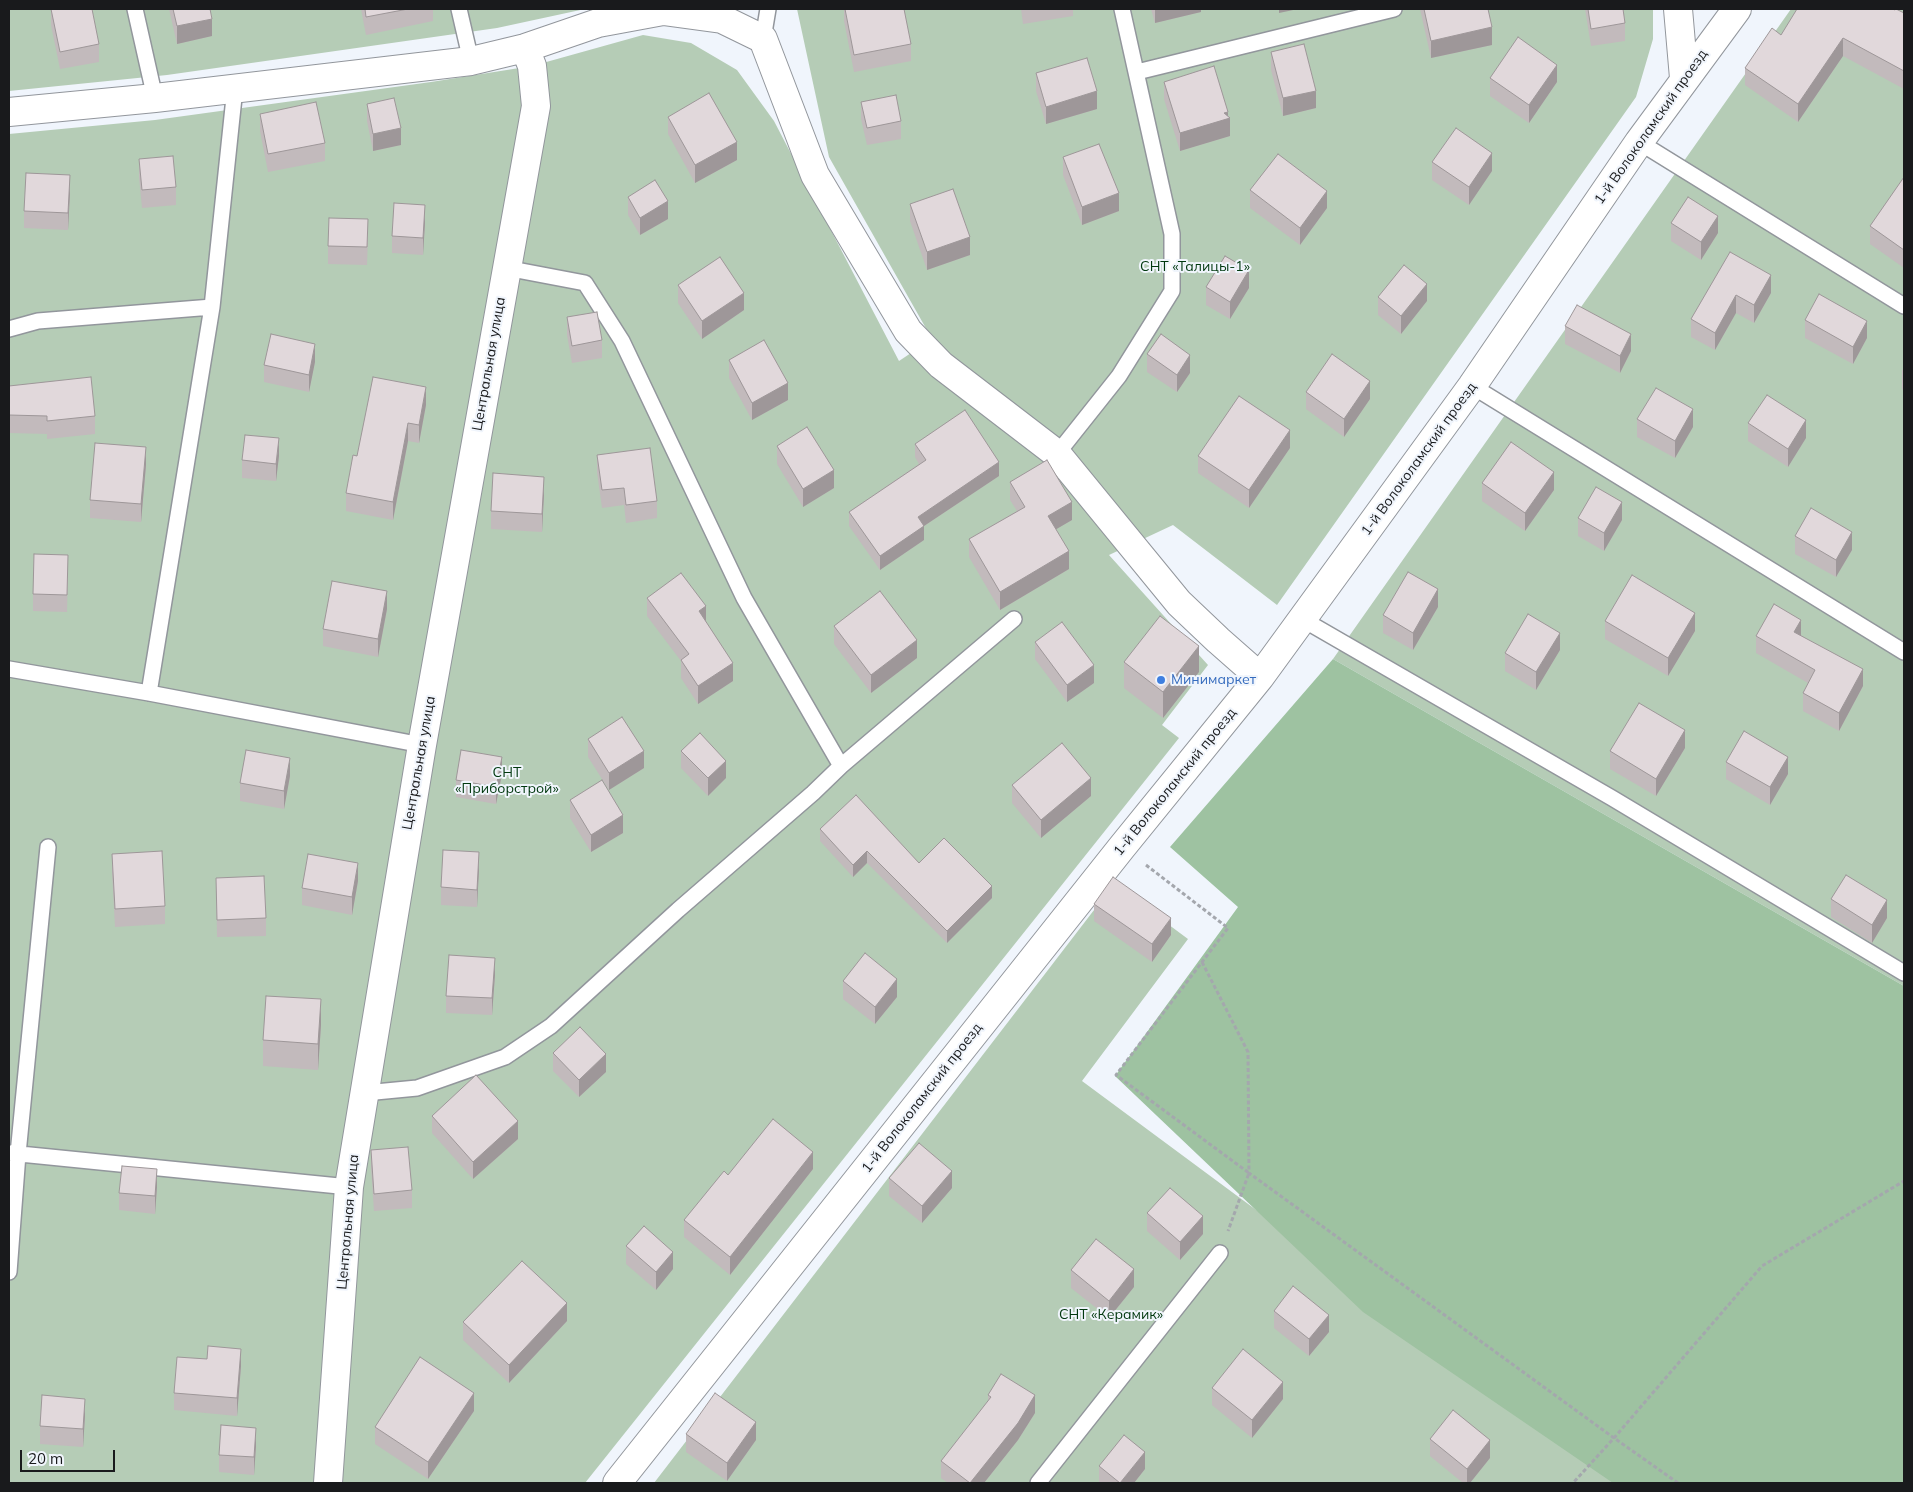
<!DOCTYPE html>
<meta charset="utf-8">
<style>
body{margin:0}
#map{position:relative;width:1913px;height:1492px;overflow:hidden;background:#f0f5fc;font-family:Mulish,sans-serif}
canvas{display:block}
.frame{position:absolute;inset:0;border:10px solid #191a1c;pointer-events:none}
.scale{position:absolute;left:20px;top:1450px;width:95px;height:22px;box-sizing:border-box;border:2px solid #191a1c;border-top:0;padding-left:6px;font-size:15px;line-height:18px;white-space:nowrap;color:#191a1c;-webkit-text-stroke:4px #f0f5fc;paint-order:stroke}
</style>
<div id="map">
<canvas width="1913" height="1492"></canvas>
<div class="frame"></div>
<div class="scale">20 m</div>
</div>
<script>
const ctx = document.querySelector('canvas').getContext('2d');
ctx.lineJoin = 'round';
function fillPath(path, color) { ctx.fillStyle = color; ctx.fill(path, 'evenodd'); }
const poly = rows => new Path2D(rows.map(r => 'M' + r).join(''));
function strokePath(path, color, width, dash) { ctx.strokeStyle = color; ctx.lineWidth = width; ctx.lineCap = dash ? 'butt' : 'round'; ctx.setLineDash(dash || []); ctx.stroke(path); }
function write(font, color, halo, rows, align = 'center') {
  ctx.font = font + ' Mulish,sans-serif'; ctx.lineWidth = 4; ctx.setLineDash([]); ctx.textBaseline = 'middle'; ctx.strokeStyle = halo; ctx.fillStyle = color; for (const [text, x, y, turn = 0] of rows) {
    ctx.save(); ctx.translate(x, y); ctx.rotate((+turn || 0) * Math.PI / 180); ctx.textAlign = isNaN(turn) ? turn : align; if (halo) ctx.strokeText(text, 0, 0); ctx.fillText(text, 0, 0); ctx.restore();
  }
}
const green = poly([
 [9,9,585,9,497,28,167,75,9,91],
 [797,9,1653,9,1653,39,1636,97,1277,605,1173,525,1109,555,1208,665,1162,725,1179,738,585,1483,9,1483,9,134,155,120,431,82,532,66,643,35,691,43,737,70,774,121,899,361,932,339,829,157],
 [1791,9,1904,9,1904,986,1333,659],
 [1114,884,1188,939,1082,1081,1625,1483,654,1483]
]);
const forest = poly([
 [1333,659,1904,986,1904,1483,1613,1483,1363,1312,1115,1076,1238,907,1170,847]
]);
const path = poly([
 [1146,865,1228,928,1116,1075,1249,1173,1228,1231],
 [1202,962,1248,1052,1249,1173,1614,1438,1573,1483],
 [1678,1483,1614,1438,1762,1266,1904,1181]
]);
const service = poly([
 [135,9,155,98],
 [459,9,471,61],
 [763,39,768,9],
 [1137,72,1394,9],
 [1639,142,1904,306],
 [506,268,585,283,622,341,744,598,841,766],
 [9,329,38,321,212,307],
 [1472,386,1904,652],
 [1057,454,1119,376,1172,291,1172,234,1122,9],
 [1302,619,1612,798,1904,973],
 [9,669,149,693,422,745],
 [149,693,212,307,235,88],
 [365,1093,417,1088,505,1057,551,1026,678,910,813,793,841,766,1014,619],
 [10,1153,349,1187],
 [9,1272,18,1154,48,847],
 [1038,1483,1220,1253]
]);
const minor = poly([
 [1678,9,1684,78],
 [9,112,155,98,471,61,525,48,598,23,663,11,722,19,763,39,815,175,908,331,941,365,1057,454,1179,603,1218,640,1260,677],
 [328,1483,349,1187,422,745,536,106,532,66,525,48],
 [617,1483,1122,847,1260,677,1472,386,1639,142,1737,9]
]);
const wall = poly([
 [51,9,99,44,99,62,60,69,51,25],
 [169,9,210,9,212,36,177,44],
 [361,9,433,9,433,21,366,35],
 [844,9,904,9,911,44,911,61,854,72,844,21],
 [1021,9,1073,9,1073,16,1023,24],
 [1151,9,1201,9,1201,12,1155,23],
 [1420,9,1488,9,1492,45,1431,58],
 [1585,9,1623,9,1625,23,1625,41,1591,46],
 [1904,13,1904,89,1843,56,1798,122,1745,85,1745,68,1781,35],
 [1271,52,1316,108,1283,116,1271,70],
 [1036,73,1097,109,1046,124,1036,91],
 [1490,78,1557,82,1529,123,1490,96],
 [1164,82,1228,116,1230,136,1180,151,1164,99],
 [861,102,901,121,901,139,867,145,861,119],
 [367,104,401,145,373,151,367,121],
 [260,114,325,143,325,161,268,172,260,131],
 [668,117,737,160,695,183,668,134],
 [1063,157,1119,211,1082,225,1063,175],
 [139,159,176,187,176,205,142,208,139,177],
 [1432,162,1492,171,1469,205,1432,180],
 [1904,177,1904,268,1870,244,1870,226],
 [1250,190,1327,208,1300,245,1250,208],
 [70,193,68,230,24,228,24,211],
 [628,197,668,219,640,235,628,215],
 [910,204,970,255,927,270,910,221],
 [425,223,423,255,392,253,392,236],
 [1671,223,1718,233,1701,260,1671,241],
 [368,237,367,265,328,264,328,246],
 [1730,252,1771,293,1754,323,1736,313,1715,350,1691,337,1691,319],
 [678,285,744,310,702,339,678,303],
 [1206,287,1249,288,1230,319,1206,305],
 [1378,297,1427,301,1401,334,1378,315],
 [567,317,602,340,602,358,572,363,567,335],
 [1805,320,1867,338,1853,364,1805,338],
 [1565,326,1631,351,1620,373,1565,344],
 [1147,354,1190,373,1177,392,1147,372],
 [729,360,788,400,752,420,729,378],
 [315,362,309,392,264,382,264,365],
 [1904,367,1904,390,1902,389,1902,371],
 [9,386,95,416,95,434,47,439,47,434,9,433],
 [1306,392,1370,399,1344,437,1306,409],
 [426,405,419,443,408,441,393,520,346,511,346,493,357,456],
 [1637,419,1693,427,1675,458,1637,437],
 [1748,423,1806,438,1788,467,1748,441],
 [915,444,999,476,924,526,924,540,880,570,849,526,849,512,919,464,915,457],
 [777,446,834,488,803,507,777,464],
 [1290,448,1249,508,1198,473,1198,456],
 [597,455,657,501,657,518,626,523,624,505,602,508,597,472],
 [279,456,276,481,242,478,242,460],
 [146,465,141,522,90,518,90,500],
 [1010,482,1072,520,1056,529,1069,569,1000,610,969,557,969,539,1017,511,1010,500],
 [1482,483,1554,490,1525,531,1482,501],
 [544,494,542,532,491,529,491,511],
 [1578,518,1622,520,1604,551,1578,536],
 [1795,536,1852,550,1836,577,1795,554],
 [68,573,67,612,33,611,33,594],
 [647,598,706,622,733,681,698,704,681,678,681,661,647,616],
 [1438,607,1413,650,1383,633,1383,615],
 [387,609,378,657,323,646,323,629],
 [1605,621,1695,631,1668,676,1605,639],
 [834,626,917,658,871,693,834,644],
 [1801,635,1863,686,1839,731,1803,711,1803,693,1808,683,1756,653,1756,636],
 [1035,642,1094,683,1067,702,1035,659],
 [1560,650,1536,690,1505,671,1505,653],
 [1124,662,1199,672,1163,718,1124,688],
 [588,739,644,768,609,790,588,757],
 [1685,748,1656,796,1610,769,1610,751],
 [681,751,726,778,708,796,681,768],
 [1726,762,1788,774,1770,805,1726,779],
 [502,774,496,804,456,797,456,780],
 [290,776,284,809,240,801,240,783],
 [1012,785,1091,796,1041,838,1012,803],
 [570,800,623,833,591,852,570,818],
 [820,829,919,863,992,898,947,943,867,863,853,877,820,841],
 [112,854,165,906,165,924,115,927,112,872],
 [479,869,477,907,441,905,441,887],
 [216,878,266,918,266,936,217,937],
 [358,881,352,915,302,905,302,888],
 [1831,899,1887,918,1872,943,1831,917],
 [1094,904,1171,935,1152,962,1094,921],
 [495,975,492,1015,446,1013,446,996],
 [843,981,897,997,875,1024,843,999],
 [321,1025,318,1070,263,1066,263,1040],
 [553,1053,606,1072,579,1097,553,1071],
 [432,1116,518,1139,473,1179,432,1133],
 [371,1150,412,1190,412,1208,374,1211,371,1168],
 [813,1169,730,1275,684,1237,684,1220,728,1175],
 [889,1178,952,1188,922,1223,889,1196],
 [157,1187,155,1214,119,1210,119,1193],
 [1147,1213,1203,1234,1180,1260,1147,1231],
 [626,1246,673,1269,656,1290,626,1264],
 [1071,1270,1134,1287,1109,1318,1071,1288],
 [1274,1311,1329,1332,1309,1356,1274,1328],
 [567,1321,509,1383,463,1340,463,1322],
 [207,1359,241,1366,237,1416,174,1410,174,1393],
 [1212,1388,1283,1399,1252,1438,1212,1405],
 [988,1395,1035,1413,1018,1440,984,1483,948,1483,941,1478,941,1461,988,1401],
 [474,1411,428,1479,375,1444,375,1427],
 [85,1416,83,1447,40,1444,40,1426],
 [686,1434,756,1440,727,1481,686,1452],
 [1430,1439,1490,1458,1470,1483,1463,1483,1430,1456],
 [256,1446,254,1475,219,1472,219,1455],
 [1099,1466,1145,1469,1134,1483,1099,1483]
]);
const shadedWall = poly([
 [1155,9,1201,9,1201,12,1155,23],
 [1279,9,1298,9,1279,13],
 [212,19,212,36,177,44,177,26],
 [1492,27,1492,45,1431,58,1431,41],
 [1843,38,1843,56,1798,122,1798,104],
 [1557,65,1557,82,1529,123,1529,105],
 [1097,91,1097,109,1046,124,1046,107],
 [1316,91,1316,108,1283,116,1283,98],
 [1228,112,1228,119,1230,118,1230,136,1180,151,1180,133,1224,113],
 [401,128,401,145,373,151,373,134],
 [737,142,737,160,695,183,695,165],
 [1492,153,1492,171,1469,205,1469,187],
 [70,175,70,193,68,230,68,213],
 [1327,191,1327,208,1300,245,1300,228],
 [1119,193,1119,211,1082,225,1082,207],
 [668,201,668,219,640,235,640,218],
 [425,205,425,223,423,255,423,238],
 [1718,216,1718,233,1701,260,1701,242],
 [970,237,970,255,927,270,927,252],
 [1249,270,1249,288,1230,319,1230,302],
 [1771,275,1771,293,1754,323,1754,305],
 [1427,284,1427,301,1401,334,1401,316],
 [744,293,744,310,702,339,702,321],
 [1736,295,1736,313,1715,350,1715,333],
 [1867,321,1867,338,1853,364,1853,347],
 [1631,334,1631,351,1620,373,1620,356],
 [315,344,315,362,309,392,309,375],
 [1190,355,1190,373,1177,392,1177,375],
 [1370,381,1370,399,1344,437,1344,419],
 [788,383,788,400,752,420,752,403],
 [426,387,426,405,419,443,419,425],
 [1693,409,1693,427,1675,458,1675,441],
 [1806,420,1806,438,1788,467,1788,449],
 [408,423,408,441,393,520,393,502],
 [1290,430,1290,448,1249,508,1249,490],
 [279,438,279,456,276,481,276,464],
 [146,447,146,465,141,522,141,504],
 [999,462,999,476,924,526,924,540,880,570,880,556,918,517],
 [834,470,834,488,803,507,803,489],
 [1554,472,1554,490,1525,531,1525,513],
 [544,477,544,494,542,532,542,514],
 [1072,502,1072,520,1048,534,1048,516],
 [1622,502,1622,520,1604,551,1604,533],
 [1852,532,1852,550,1836,577,1836,560],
 [1069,551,1069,569,1000,610,1000,592],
 [1438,589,1438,607,1413,650,1413,633],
 [387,591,387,609,378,657,378,639],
 [706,606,706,624,699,611],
 [1695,613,1695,631,1668,676,1668,658],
 [1801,620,1801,637,1794,632],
 [1560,633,1560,650,1536,690,1536,672],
 [917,640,917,658,871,693,871,675],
 [1199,646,1199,672,1163,718,1163,692],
 [733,663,733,681,698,704,698,686],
 [1094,665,1094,683,1067,702,1067,685],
 [1863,669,1863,686,1839,731,1839,713],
 [1685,730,1685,748,1656,796,1656,779],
 [644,751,644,768,609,790,609,773],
 [502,757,502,774,496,804,496,787],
 [1788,757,1788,774,1770,805,1770,787],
 [290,758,290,776,284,809,284,791],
 [726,761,726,778,708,796,708,778],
 [1091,778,1091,796,1041,838,1041,820],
 [623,815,623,833,591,852,591,835],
 [867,851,867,863,853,877,853,865],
 [479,852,479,869,477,907,477,890],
 [358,863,358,881,352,915,352,897],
 [992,886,992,898,947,943,947,931],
 [1887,900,1887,918,1872,943,1872,925],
 [1171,918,1171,935,1152,962,1152,944],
 [495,958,495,975,492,1015,492,998],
 [897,979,897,997,875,1024,875,1007],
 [321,999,321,1025,318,1070,318,1044],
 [606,1054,606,1072,579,1097,579,1080],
 [518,1121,518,1139,473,1179,473,1162],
 [813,1152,813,1169,730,1275,730,1257],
 [157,1169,157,1187,155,1214,155,1196],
 [952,1171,952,1188,922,1223,922,1206],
 [1203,1216,1203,1234,1180,1260,1180,1242],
 [673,1252,673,1269,656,1290,656,1272],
 [1134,1269,1134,1287,1109,1318,1109,1301],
 [567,1303,567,1321,509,1383,509,1365],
 [1329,1315,1329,1332,1309,1356,1309,1339],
 [241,1349,241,1366,237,1416,237,1398],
 [1283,1382,1283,1399,1252,1438,1252,1420],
 [474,1393,474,1411,428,1479,428,1462],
 [1035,1395,1035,1413,1018,1440,984,1483,970,1483],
 [85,1399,85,1416,83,1447,83,1429],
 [756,1422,756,1440,727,1481,727,1463],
 [256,1428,256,1446,254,1475,254,1457],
 [1490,1440,1490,1458,1470,1483,1467,1483,1467,1469],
 [1145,1452,1145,1469,1134,1483,1120,1483]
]);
const building = poly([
 [51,9,92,9,99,44,60,52,51,9],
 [173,9,210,9,212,19,177,26,173,9],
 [365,9,408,9,366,17,365,9],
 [845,9,904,9,911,44,854,55,845,9],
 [1424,9,1488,9,1492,27,1431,41,1424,9],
 [1588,9,1623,9,1625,23,1591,29,1588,9],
 [1797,9,1893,9,1895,10,1896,9,1904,13,1904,71,1843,38,1798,104,1745,68,1772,28,1781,35,1797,9],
 [1518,37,1557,65,1529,105,1490,78,1518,37],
 [1304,44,1316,91,1283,98,1271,52,1304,44],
 [1087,58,1097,91,1046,107,1036,73,1087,58],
 [1214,66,1228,112,1224,113,1230,118,1180,133,1164,82,1214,66],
 [709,93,737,142,695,165,668,117,709,93],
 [896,95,901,121,867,128,861,102,896,95],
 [394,98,401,128,373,134,367,104,394,98],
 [316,102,325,143,268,154,260,114,316,102],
 [1456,128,1492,153,1469,187,1432,162,1456,128],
 [1099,144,1119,193,1082,207,1063,157,1099,144],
 [1278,154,1327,191,1300,228,1250,190,1278,154],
 [173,156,176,187,142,190,139,159,173,156],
 [26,173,70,175,68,213,24,211,26,173],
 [1904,177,1904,250,1870,226,1904,177],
 [655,180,668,201,640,218,628,197,655,180],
 [953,189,970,237,927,252,910,204,953,189],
 [1688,197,1718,216,1701,242,1671,223,1688,197],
 [394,203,425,205,423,238,392,236,394,203],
 [329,218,368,219,367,247,328,246,329,218],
 [1730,252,1771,275,1754,305,1736,295,1715,333,1691,319,1730,252],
 [1225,256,1249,270,1230,302,1206,287,1225,256],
 [720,257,744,293,702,321,678,285,720,257],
 [1404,265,1427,284,1401,316,1378,297,1404,265],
 [1819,294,1867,321,1853,347,1805,320,1819,294],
 [1577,305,1631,334,1620,356,1565,326,1577,305],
 [597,312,602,340,572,346,567,317,597,312],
 [271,334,315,344,309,375,264,365,271,334],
 [1161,334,1190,355,1177,375,1147,354,1161,334],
 [764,340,788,383,752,403,729,360,764,340],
 [1332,354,1370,381,1344,419,1306,392,1332,354],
 [91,377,95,416,47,421,47,416,9,415,9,386,91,377],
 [373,377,426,387,419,425,408,423,393,502,346,493,353,455,357,456,373,377],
 [1656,388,1693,409,1675,441,1637,419,1656,388],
 [1767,395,1806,420,1788,449,1748,423,1767,395],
 [1239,396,1290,430,1249,490,1198,456,1239,396],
 [965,410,999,462,918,517,924,526,880,556,849,512,926,460,915,444,965,410],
 [807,427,834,470,803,489,777,446,807,427],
 [245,435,279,438,276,464,242,460,245,435],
 [1511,442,1554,472,1525,513,1482,483,1511,442],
 [95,443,146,447,141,504,90,500,95,443],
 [650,448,657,501,626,505,624,488,602,490,597,455,650,448],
 [1047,460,1072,502,1048,516,1069,551,1000,592,969,539,1025,507,1010,482,1047,460],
 [493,473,544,477,542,514,491,511,493,473],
 [1596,487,1622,502,1604,533,1578,518,1596,487],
 [1811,508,1852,532,1836,560,1795,536,1811,508],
 [34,554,68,555,67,595,33,594,34,554],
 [1408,572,1438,589,1413,633,1383,615,1408,572],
 [681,573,706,606,699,611,733,663,698,686,681,660,689,654,647,598,681,573],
 [1632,575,1695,613,1668,658,1605,621,1632,575],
 [332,581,387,591,378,639,323,629,332,581],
 [880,591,917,640,871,675,834,626,880,591],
 [1774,604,1801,620,1794,632,1863,669,1839,713,1803,693,1815,670,1756,636,1774,604],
 [1528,614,1560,633,1536,672,1505,653,1528,614],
 [1160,616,1199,646,1163,692,1124,662,1160,616],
 [1062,622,1094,665,1067,685,1035,642,1062,622],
 [1639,703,1685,730,1656,779,1610,751,1639,703],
 [622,717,644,751,609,773,588,739,622,717],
 [1744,731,1788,757,1770,787,1726,762,1744,731],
 [700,733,726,761,708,778,681,751,700,733],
 [1062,743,1091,778,1041,820,1012,785,1062,743],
 [246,750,290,758,284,791,240,783,246,750],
 [461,750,502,757,496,787,456,780,461,750],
 [602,780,623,815,591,835,570,800,602,780],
 [856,795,919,863,944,838,992,886,947,931,867,851,853,865,820,829,856,795],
 [443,850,479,852,477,890,441,887,443,850],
 [162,851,165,906,115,909,112,854,162,851],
 [308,854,358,863,352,897,302,888,308,854],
 [1846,875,1887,900,1872,925,1831,899,1846,875],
 [264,876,266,918,217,920,216,878,264,876],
 [1113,877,1171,918,1152,944,1094,904,1113,877],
 [865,953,897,979,875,1007,843,981,865,953],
 [449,955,495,958,492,998,446,996,449,955],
 [266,996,321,999,318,1044,263,1040,266,996],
 [580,1027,606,1054,579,1080,553,1053,580,1027],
 [476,1075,518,1121,473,1162,432,1116,476,1075],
 [773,1119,813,1152,730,1257,684,1220,724,1171,728,1175,773,1119],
 [919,1143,952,1171,922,1206,889,1178,919,1143],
 [408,1147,412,1190,374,1194,371,1150,408,1147],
 [122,1166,157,1169,155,1196,119,1193,122,1166],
 [1170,1188,1203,1216,1180,1242,1147,1213,1170,1188],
 [644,1226,673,1252,656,1272,626,1246,644,1226],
 [1096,1239,1134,1269,1109,1301,1071,1270,1096,1239],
 [522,1261,567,1303,509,1365,463,1322,522,1261],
 [1293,1286,1329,1315,1309,1339,1274,1311,1293,1286],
 [208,1346,241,1349,237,1398,174,1393,177,1357,207,1359,208,1346],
 [1243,1349,1283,1382,1252,1420,1212,1388,1243,1349],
 [420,1357,474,1393,428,1462,375,1427,420,1357],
 [1001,1374,1035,1395,1018,1423,970,1483,941,1461,991,1397,988,1395,1001,1374],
 [715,1393,756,1422,727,1463,686,1434,715,1393],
 [42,1395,85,1399,83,1429,40,1426,42,1395],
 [1453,1410,1490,1440,1467,1469,1430,1439,1453,1410],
 [221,1425,256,1428,254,1457,219,1455,221,1425],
 [1124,1435,1145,1452,1120,1483,1099,1466,1124,1435]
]);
const markers = [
 [1161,680,5,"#3f7fe0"]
];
const streetNames = [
 ["1-й Волоколамский проезд",1651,127,-55],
 ["Центральная улица",489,364,-80],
 ["1-й Волоколамский проезд",1419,459,-54],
 ["Центральная улица",419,763,-80],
 ["1-й Волоколамский проезд",1175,782,-51],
 ["1-й Волоколамский проезд",922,1098,-52],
 ["Центральная улица",348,1222,-85]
];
const parkNames = [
 ["СНТ «Талицы-1»",1195,267],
 ["СНТ",507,773],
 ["«Приборстрой»",507,789],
 ["СНТ «Керамик»",1111,1315]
];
const shopNames = [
 ["Минимаркет",1171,680]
];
fillPath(green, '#b5ccb6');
fillPath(forest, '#9ec2a1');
strokePath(service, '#92969c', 18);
strokePath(minor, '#92969c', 30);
strokePath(path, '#a4a7ad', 3, [4, 2.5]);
strokePath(service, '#fff', 15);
strokePath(minor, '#fff', 28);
fillPath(wall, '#c2babc');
fillPath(shadedWall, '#9e9799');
fillPath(building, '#e1d8db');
strokePath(building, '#9e9799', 1);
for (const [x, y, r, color] of markers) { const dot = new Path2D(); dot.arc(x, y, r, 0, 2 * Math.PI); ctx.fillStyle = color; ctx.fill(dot); strokePath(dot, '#f0f5fc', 2); }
write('14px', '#191a1c', '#f0f5fc', streetNames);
write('14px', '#00380e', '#f0f5fc', parkNames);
write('14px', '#366cbe', '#f0f5fc', shopNames, 'left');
</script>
